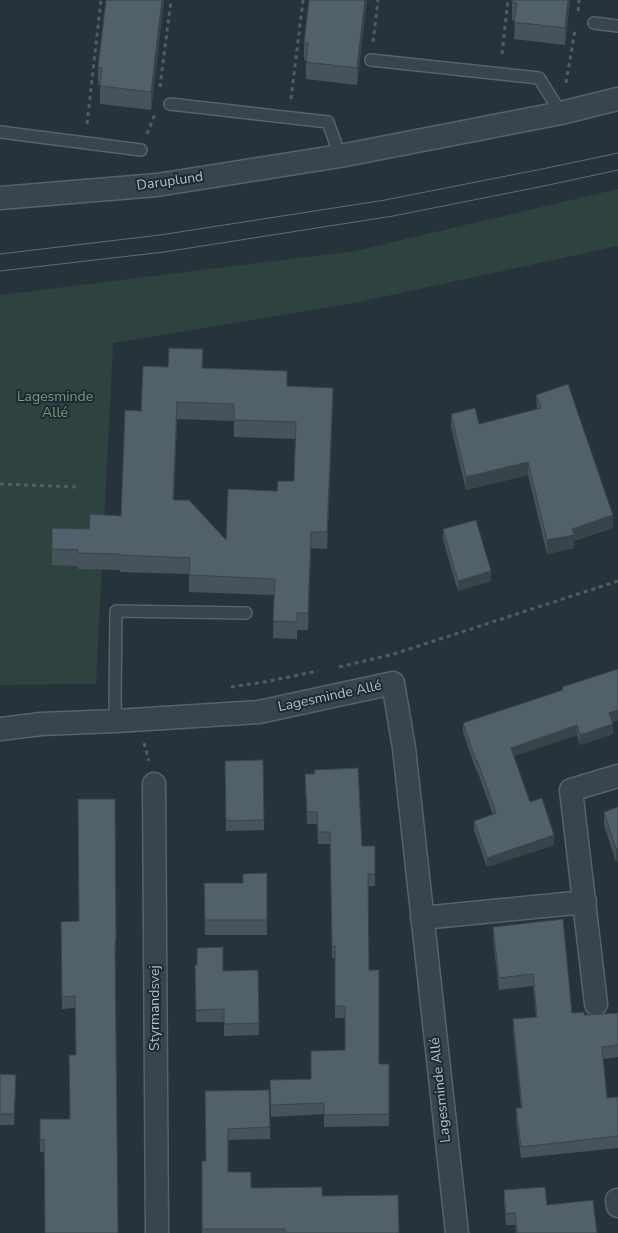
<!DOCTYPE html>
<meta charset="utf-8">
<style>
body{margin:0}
canvas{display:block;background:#26333b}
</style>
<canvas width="618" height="1233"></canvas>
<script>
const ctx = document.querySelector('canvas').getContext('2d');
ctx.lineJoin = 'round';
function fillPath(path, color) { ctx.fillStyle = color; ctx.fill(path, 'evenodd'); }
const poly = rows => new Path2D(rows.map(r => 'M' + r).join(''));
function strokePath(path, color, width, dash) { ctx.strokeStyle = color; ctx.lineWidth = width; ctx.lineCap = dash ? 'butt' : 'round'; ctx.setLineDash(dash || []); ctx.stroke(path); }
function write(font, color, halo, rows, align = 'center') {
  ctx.font = font + ' "Nunito Sans",sans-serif'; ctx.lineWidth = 4; ctx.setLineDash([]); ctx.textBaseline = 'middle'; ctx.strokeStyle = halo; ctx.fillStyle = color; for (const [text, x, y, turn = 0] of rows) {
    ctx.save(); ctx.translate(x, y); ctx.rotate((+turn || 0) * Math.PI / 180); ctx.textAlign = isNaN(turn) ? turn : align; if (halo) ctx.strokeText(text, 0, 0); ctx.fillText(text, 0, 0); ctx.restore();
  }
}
const green = poly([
 [618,189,618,246,359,302,113,343,96,684,0,685,0,295,355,251]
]);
const path = poly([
 [578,11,579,0],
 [373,42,378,0],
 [502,54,508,0],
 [566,83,575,30],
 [160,87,171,0],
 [291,99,303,0],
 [87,124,101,0],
 [147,134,155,114],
 [0,484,77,487],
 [339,667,394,654,618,581],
 [231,687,264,682,318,671],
 [144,743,149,761]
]);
const service = poly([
 [594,23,618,26],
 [371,60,539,78,561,113],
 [170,104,328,122,340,156],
 [0,132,141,150],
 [116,721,115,700,116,611,246,613]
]);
const minor = poly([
 [0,198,157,185,340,156,561,113,618,99],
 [0,729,41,724,116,721,259,712,393,683,404,748,457,1233],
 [154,784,157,1233],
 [422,918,585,902],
 [596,1004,571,790,618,776],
 [617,1200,618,1206]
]);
const tram = poly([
 [0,254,160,235,385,200,542,169,618,153],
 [0,271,164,252,393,216,544,186,618,170]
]);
const wall = poly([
 [164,0,151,110,100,104,100,85,98,85,98,67],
 [367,0,357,85,306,79,306,60,304,60,304,43],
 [512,0,570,0,565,45,514,39,515,20,512,20],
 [203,368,287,386,333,405,327,549,311,548,308,630,297,630,297,639,273,638,274,595,189,592,189,574,120,572,120,570,78,569,78,566,52,565,52,528,89,529,121,516,141,411],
 [177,419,234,421,234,437,295,439,294,481,226,540,174,500],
 [536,395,613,528,574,541,574,548,547,554,528,475,466,490,451,427,451,414,479,424,537,410],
 [443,529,491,581,458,591,443,540],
 [618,669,618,720,612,722,613,734,580,745,577,735,514,756,530,802,554,845,487,867,474,830,474,821,493,815,477,770,476,770,463,732,463,723,562,690,562,687],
 [263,760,264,830,226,831,225,761],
 [305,774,362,846,375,846,375,886,368,886,369,970,379,1064,389,1064,389,1126,324,1127,324,1114,271,1117,270,1080,311,1079,345,1050,345,1018,335,1018,335,958,332,958,330,844,318,844,317,824,307,824],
 [115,799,116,952,115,952,118,1233,44,1152,40,1152,40,1119,69,1119,76,1055,75,1008,62,1009,61,922,79,921],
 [618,807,618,861,616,862,604,825,604,812],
 [267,873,267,935,205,935,204,898,243,883],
 [493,927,572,1013,584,1015,618,1013,618,1057,603,1059,607,1098,618,1097,618,1148,521,1158,516,1120,516,1108,521,1108,513,1031,513,1019,536,1017,533,986,499,990,493,939],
 [195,965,223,971,258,970,259,1035,224,1036,224,1022,196,1022],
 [0,1074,16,1086,14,1125,0,1125],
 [205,1091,270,1127,270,1139,228,1140,228,1172,251,1188,322,1196,399,1233,202,1233,202,1161,206,1161],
 [504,1190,547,1205,597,1233,516,1233,515,1225,506,1225,504,1202]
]);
const shadedWall = poly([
 [162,0,164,0,151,110,151,92],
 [365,0,367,0,357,85,357,68],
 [568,0,570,0,565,45,565,28],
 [333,388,333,405,327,549,327,532],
 [177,402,177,419,173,516,173,500],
 [528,462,528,475,466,490,466,477],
 [613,515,613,528,574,541,574,548,547,554,547,540,572,529],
 [311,532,311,548,308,630,308,613],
 [491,571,491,581,458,591,458,581],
 [618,710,618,720,609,723,609,713],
 [613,724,613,734,580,745,580,735],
 [577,725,577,735,511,757,511,748],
 [554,835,554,845,487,867,487,858],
 [618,848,618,861,616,862,616,849],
 [16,1075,16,1086,14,1125,14,1114]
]);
const building = poly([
 [106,0,162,0,151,92,100,86,102,68,98,67,106,0],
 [309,0,365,0,357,68,306,62,308,43,304,43,309,0],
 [512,0,568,0,565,28,514,22,517,3,512,2,512,0],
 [169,348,203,349,202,368,287,371,287,386,333,388,327,532,311,532,308,613,297,613,297,622,273,621,275,579,189,575,190,558,120,555,120,554,78,553,78,550,52,549,52,528,89,529,90,514,121,516,125,410,141,411,143,366,168,367,169,348],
 [177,402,234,404,234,420,296,422,294,481,278,481,277,491,228,489,226,540,189,500,173,500,177,402],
 [568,384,613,515,572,529,574,535,547,540,528,462,466,477,451,414,475,408,479,424,541,408,536,395,568,384],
 [476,520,491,571,458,581,443,529,476,520],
 [618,669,618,710,609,713,613,724,580,735,577,725,511,748,530,802,542,798,554,835,487,858,474,821,496,813,477,760,476,761,463,723,563,690,562,687,618,669],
 [263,760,264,820,226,821,225,761,263,760],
 [358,768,362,846,375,846,375,874,368,874,369,970,379,970,379,1064,389,1064,389,1114,324,1115,324,1103,271,1105,270,1080,311,1079,311,1051,345,1050,345,1006,335,1006,335,946,332,946,330,832,318,832,317,812,307,812,305,774,315,774,314,770,358,768],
 [78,799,115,799,116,940,115,940,118,1233,45,1233,44,1140,40,1140,40,1119,70,1119,69,1055,76,1055,75,996,62,997,61,922,79,921,78,799],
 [618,807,618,848,616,849,604,812,618,807],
 [267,873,267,920,205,920,204,883,243,883,243,874,267,873],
 [563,919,572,1013,584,1012,584,1015,618,1013,618,1045,602,1047,607,1098,618,1097,618,1136,521,1147,516,1108,522,1108,513,1019,537,1017,533,974,499,978,493,927,563,919],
 [223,947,223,971,258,970,259,1023,224,1024,224,1009,196,1010,195,965,197,965,197,948,223,947],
 [0,1074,16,1075,14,1114,0,1114,0,1074],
 [269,1090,270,1127,228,1129,228,1172,251,1172,251,1188,322,1187,322,1196,398,1195,399,1233,285,1233,285,1229,202,1229,202,1161,206,1161,205,1091,269,1090],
 [545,1187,547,1205,593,1200,597,1233,517,1233,515,1213,506,1214,504,1190,545,1187]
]);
const streetNames = [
 ["Daruplund",170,182,-8],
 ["Lagesminde Allé",330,697,-12],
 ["Styrmandsvej",156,1008,-90],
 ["Lagesminde Allé",441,1090,-96]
];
const parkNames = [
 ["Lagesminde",55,398],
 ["Allé",55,414]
];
fillPath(green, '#2e433f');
strokePath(service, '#57626a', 14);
strokePath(minor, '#57626a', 25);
strokePath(path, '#4c605f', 3, [4, 4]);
strokePath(service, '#39444c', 11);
strokePath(minor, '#39444c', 22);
strokePath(tram, '#5e6b74', 1);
fillPath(wall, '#46535a');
fillPath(shadedWall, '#39434a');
fillPath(building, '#516069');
strokePath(building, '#39434a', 1);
write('14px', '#b5bfc7', '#1e2931', streetNames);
write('14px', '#759b77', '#1e2931', parkNames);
</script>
